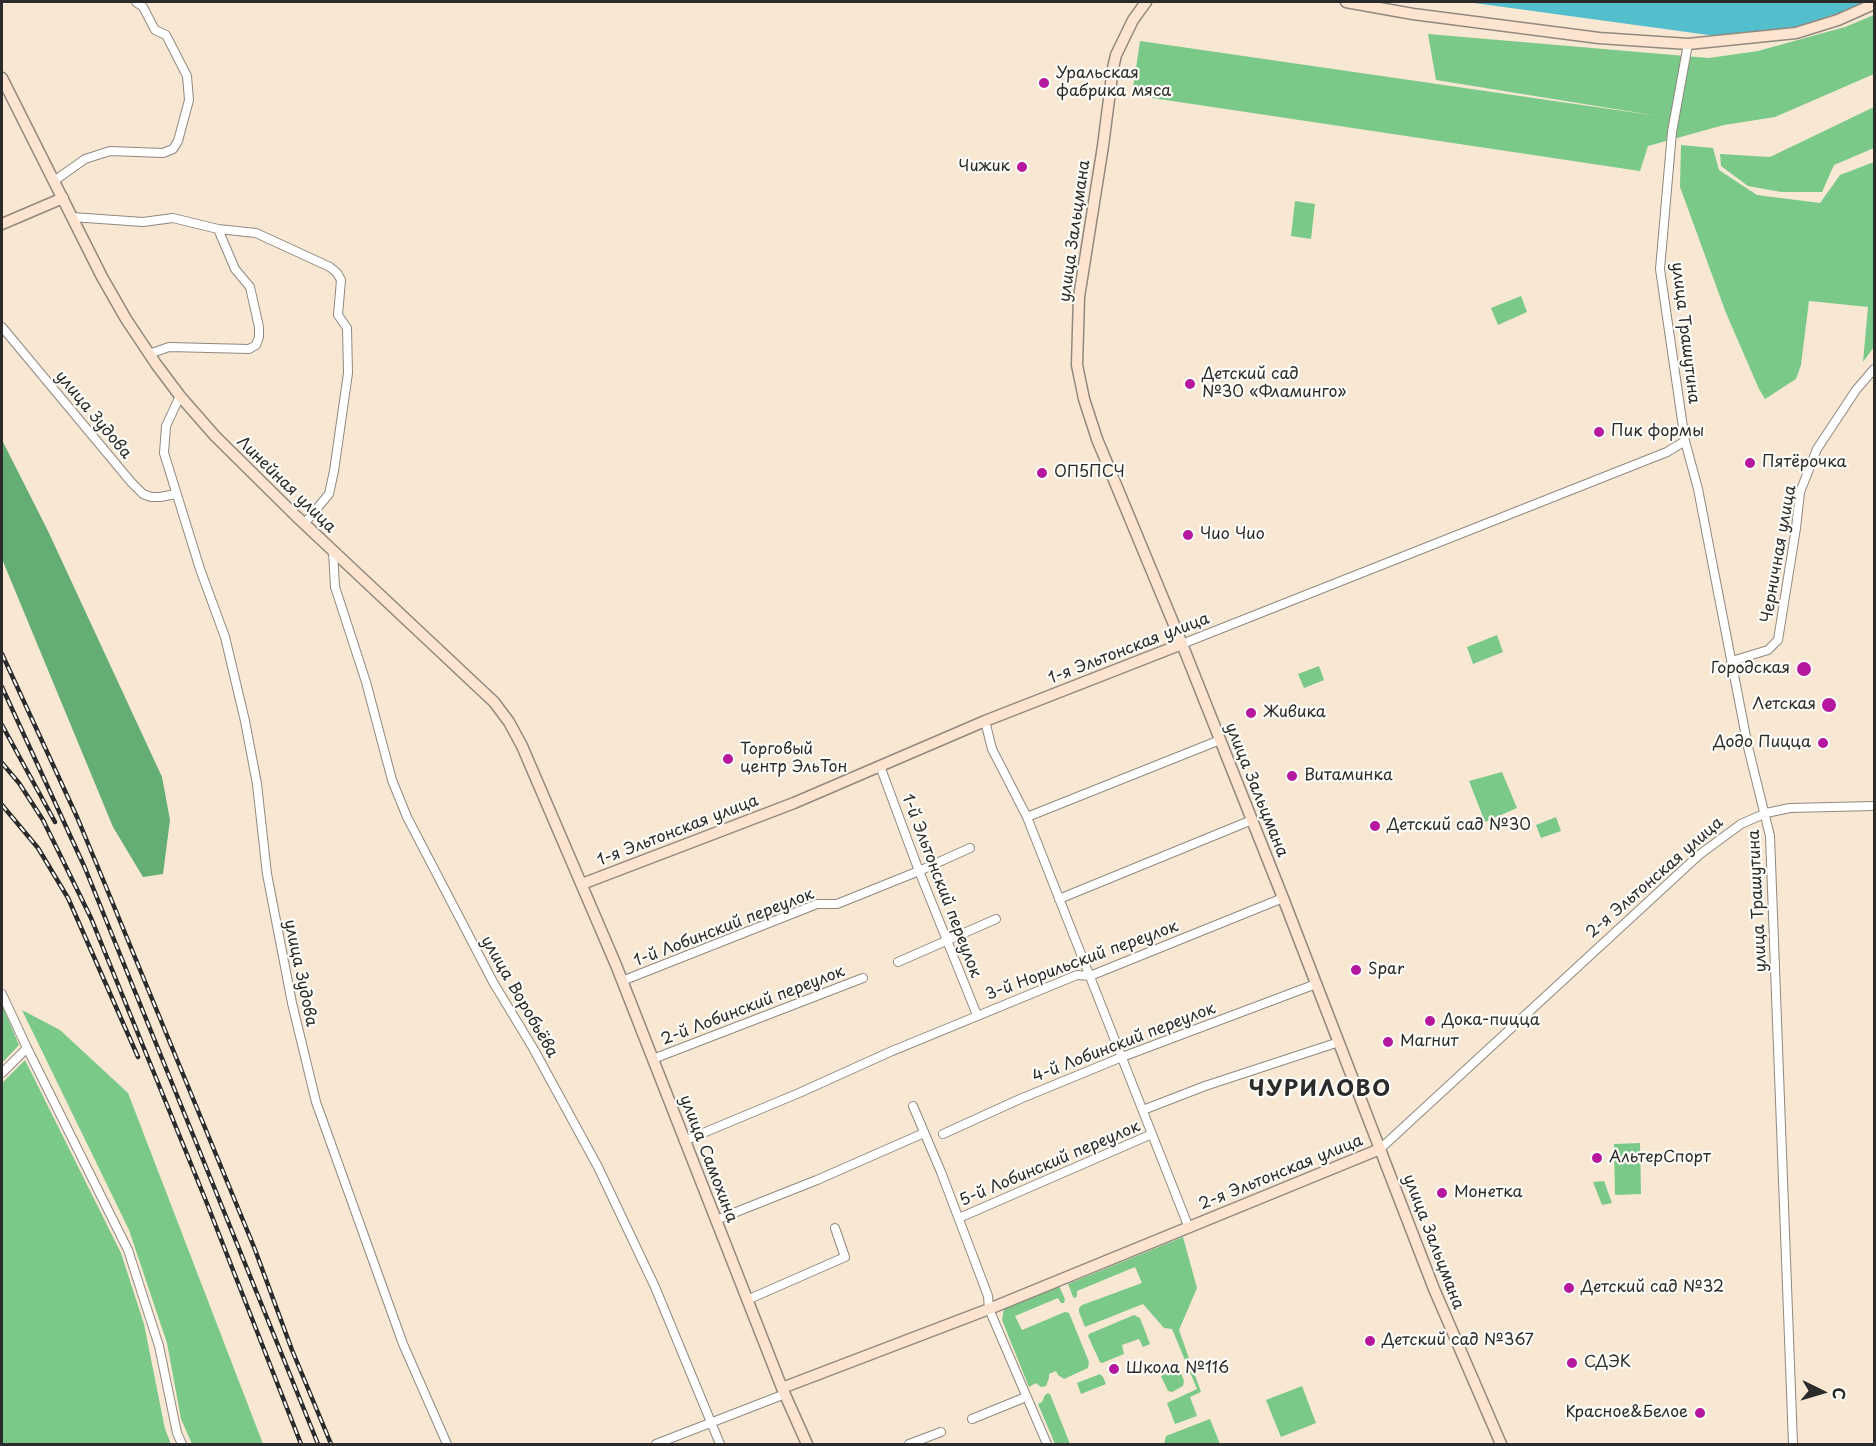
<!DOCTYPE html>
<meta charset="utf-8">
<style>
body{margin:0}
#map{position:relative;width:1876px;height:1446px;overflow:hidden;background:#f7e7d3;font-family:"Playpen Sans",sans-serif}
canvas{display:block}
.frame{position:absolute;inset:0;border:3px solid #2b2b2b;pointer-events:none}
.north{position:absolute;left:1792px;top:1362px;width:60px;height:60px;-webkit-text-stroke:4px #fdfcf7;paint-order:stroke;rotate:95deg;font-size:16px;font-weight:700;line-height:24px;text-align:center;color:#2b2b2b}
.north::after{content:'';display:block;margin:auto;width:21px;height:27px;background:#2b2b2b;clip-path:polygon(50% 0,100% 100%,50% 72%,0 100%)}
</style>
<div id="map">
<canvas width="1876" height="1446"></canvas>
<div class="frame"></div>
<div class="north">С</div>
</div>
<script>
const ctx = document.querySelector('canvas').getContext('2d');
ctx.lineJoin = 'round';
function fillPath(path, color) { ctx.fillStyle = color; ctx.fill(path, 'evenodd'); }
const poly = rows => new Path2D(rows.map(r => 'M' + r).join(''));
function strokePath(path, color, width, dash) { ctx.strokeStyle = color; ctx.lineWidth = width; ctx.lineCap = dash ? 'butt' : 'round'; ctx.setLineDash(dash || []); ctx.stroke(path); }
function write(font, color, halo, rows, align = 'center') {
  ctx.font = font + ' "Playpen Sans",sans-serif'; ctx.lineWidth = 4.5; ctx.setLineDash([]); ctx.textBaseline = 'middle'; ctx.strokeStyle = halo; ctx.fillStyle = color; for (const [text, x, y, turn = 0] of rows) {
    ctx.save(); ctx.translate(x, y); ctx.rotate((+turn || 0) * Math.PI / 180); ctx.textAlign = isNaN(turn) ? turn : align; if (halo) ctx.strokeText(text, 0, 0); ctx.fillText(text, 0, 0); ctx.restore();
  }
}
const green = poly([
 [1874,15,1874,74,1775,117,1724,125,1648,146,1640,171,1132,95,1140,41,1658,116,1436,80,1428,34,1709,58,1758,51,1845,27],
 [1874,107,1874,148,1834,165,1822,192,1781,192,1748,186,1721,166,1720,154,1770,157],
 [1681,145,1713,148,1719,170,1757,195,1820,203,1840,175,1874,162,1874,347,1863,362,1868,307,1809,301,1801,365,1796,379,1765,399,1759,389,1726,313,1680,187],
 [1295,201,1315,204,1311,239,1291,236],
 [1521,296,1527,312,1498,325,1491,308],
 [1497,635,1503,652,1473,664,1467,647],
 [1319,666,1324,680,1304,688,1298,674],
 [1502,772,1517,808,1485,822,1469,781],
 [1556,817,1561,831,1541,838,1536,825],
 [2,1005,19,1045,2,1063],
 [22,1010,60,1030,128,1093,263,1444,192,1444,181,1419,167,1343,129,1230],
 [25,1060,121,1253,144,1324,165,1429,171,1444,2,1444,2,1083],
 [1640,1143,1641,1194,1615,1195,1614,1144],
 [1604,1181,1612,1203,1602,1205,1593,1182],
 [1183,1237,1197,1288,1179,1330,1201,1392,1190,1397,1197,1416,1175,1424,1167,1403,1197,1389,1172,1329,1164,1328,1143,1304,1085,1327,1079,1312,1079,1308,1082,1305,1142,1283,1135,1267,1077,1291,1077,1296,1075,1298,1073,1297,1068,1284],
 [1059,1286,1065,1299,1064,1303,1061,1303,1058,1298,1015,1316,1022,1330,1065,1312,1069,1313,1089,1362,1088,1368,1064,1379,1058,1375,1056,1371,1049,1374,1049,1378,1046,1386,1041,1387,1036,1383,1029,1387,1002,1320,1004,1308],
 [1134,1315,1140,1318,1150,1344,1143,1347,1139,1339,1122,1345,1124,1354,1102,1363,1100,1362,1088,1336,1089,1334],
 [1179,1368,1184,1381,1183,1386,1172,1392,1168,1391,1161,1376],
 [1100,1374,1103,1377,1106,1384,1081,1394,1077,1383],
 [1302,1386,1316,1423,1281,1437,1266,1400],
 [1048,1393,1050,1394,1070,1444,1055,1444,1038,1404,1042,1402,1045,1395],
 [1210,1419,1220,1444,1164,1444,1166,1436]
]);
const forest = poly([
 [2,440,48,531,162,777,170,820,163,874,143,877,113,827,2,559]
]);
const water = poly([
 [1467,2,1866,2,1846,11,1795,27,1716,36]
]);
const street = poly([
 [1688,44,1672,132,1660,269,1685,441,1698,489,1748,747,1770,836,1793,1444],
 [54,181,85,159,110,151,163,153,173,149,178,141,189,100,187,76,166,35,155,30,143,7,136,2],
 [72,217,143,222,173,218,218,229,256,233,330,267,337,273,341,280,338,315,347,328,348,373,334,471,329,494,304,524],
 [2,327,131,482,143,494,151,497,160,497,176,494],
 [149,354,169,347,249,349,256,345,259,337,259,327,250,287,235,269,218,229],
 [180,396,166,426,164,453,200,569,225,637,245,721,257,784,267,874,292,1003,316,1102,403,1344,447,1444],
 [333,551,335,587,366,682,392,780,407,817,493,982,533,1048,598,1167,655,1287,720,1444],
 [1182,644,1667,452,1685,441],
 [1732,661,1768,650,1778,640,1796,528,1800,492,1817,449,1856,390,1874,369],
 [985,721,992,749,1027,817,1189,1228],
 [880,766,919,871,977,1015],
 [1027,817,1220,740],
 [1059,899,1252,820],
 [898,962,996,919],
 [622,981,817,904,837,904,919,871,970,848],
 [2,994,27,1048,128,1250,159,1346,177,1433,182,1444],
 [653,1059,863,978],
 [2,1073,27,1048],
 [913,1106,941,1172,988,1296,989,1309,1047,1444],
 [1143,1110,1205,1086,1339,1042],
 [943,1134,1020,1099,1122,1057,1316,984],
 [684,1141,799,1093,892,1051,1077,975,1090,976,1283,898],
 [1380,1149,1699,855,1741,824,1766,813,1790,808,1874,806],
 [959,1218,1152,1134],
 [716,1220,817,1180,924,1133],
 [747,1300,845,1257,835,1228],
 [972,1419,1026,1397],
 [656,1444,785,1394],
 [909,1444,941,1432]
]);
const secondary = poly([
 [1146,2,1133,20,1116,55,1113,68,1103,146,1079,297,1077,365,1084,399,1097,439,1182,644,1283,898,1434,1289,1501,1444],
 [1346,2,1413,14,1599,38,1688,44,1796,33,1838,20,1874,4],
 [2,78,102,277,126,319,156,364,180,396,215,436,296,516,494,702,509,722,522,746,616,965,782,1388,807,1444],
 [2,224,63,198],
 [582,884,794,803,985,721,1182,644],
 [782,1388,989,1309,1380,1149]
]);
const rail = poly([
 [2,654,77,817,104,882,254,1247,292,1350,331,1444],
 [2,687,85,868,318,1444],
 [2,725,55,822],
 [2,763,19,783,43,820,91,918,206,1201,301,1444],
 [2,805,38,848,68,898,138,1057]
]);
const markers = [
 [1044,83,6,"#b5179e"],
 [1022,167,6,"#b5179e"],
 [1190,384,6,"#b5179e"],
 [1599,432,6,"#b5179e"],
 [1750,463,6,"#b5179e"],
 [1042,473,6,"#b5179e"],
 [1188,535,6,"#b5179e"],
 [1804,669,8,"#b5179e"],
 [1829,705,8,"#b5179e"],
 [1251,713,6,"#b5179e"],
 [1823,743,6,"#b5179e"],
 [728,759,6,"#b5179e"],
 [1292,776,6,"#b5179e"],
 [1375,826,6,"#b5179e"],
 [1356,970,6,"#b5179e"],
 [1430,1021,6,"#b5179e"],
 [1388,1042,6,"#b5179e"],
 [1597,1158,6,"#b5179e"],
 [1442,1193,6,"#b5179e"],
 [1569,1288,6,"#b5179e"],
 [1370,1341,6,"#b5179e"],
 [1572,1363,6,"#b5179e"],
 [1114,1369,6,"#b5179e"],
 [1700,1413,6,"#b5179e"]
];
const poiNames = [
 ["Уральская",1056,74],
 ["фабрика мяса",1056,92],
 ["Чижик",1010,167,"right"],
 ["Детский сад",1202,375],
 ["№30 «Фламинго»",1202,393],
 ["Пик формы",1611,432],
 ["Пятёрочка",1762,463],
 ["ОП5ПСЧ",1054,473],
 ["Чио Чио",1200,535],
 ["Городская",1790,669,"right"],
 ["Летская",1816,705,"right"],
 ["Живика",1263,713],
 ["Додо Пицца",1811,743,"right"],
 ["Торговый",740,750],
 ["центр ЭльТон",740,768],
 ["Витаминка",1304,776],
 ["Детский сад №30",1387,826],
 ["Spar",1368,970],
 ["Дока-пицца",1442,1021],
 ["Магнит",1400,1042],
 ["АльтерСпорт",1609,1158],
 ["Монетка",1454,1193],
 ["Детский сад №32",1581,1288],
 ["Детский сад №367",1382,1341],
 ["СДЭК",1584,1363],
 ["Школа №116",1126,1369],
 ["Красное&Белое",1688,1413,"right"]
];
const streetNames = [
 ["улица Зальцмана",1075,231,-82],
 ["улица Трашутина",1685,333,83],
 ["улица Зудова",93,415,50],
 ["Линейная улица",286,485,44],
 ["Черничная улица",1779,554,-80],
 ["1-я Эльтонская улица",1129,649,-21],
 ["улица Зальцмана",1256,790,68],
 ["1-я Эльтонская улица",678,831,-21],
 ["2-я Эльтонская улица",1655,878,-41],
 ["1-й Эльтонский переулок",941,886,69],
 ["улица Трашутина",1758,901,-93],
 ["1-й Лобинский переулок",724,928,-21],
 ["3-й Норильский переулок",1082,961,-20],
 ["улица Зудова",300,973,78],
 ["улица Воробьёва",519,997,60],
 ["2-й Лобинский переулок",753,1006,-21],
 ["4-й Лобинский переулок",1124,1043,-21],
 ["улица Самохина",708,1159,69],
 ["5-й Лобинский переулок",1050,1164,-23],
 ["2-я Эльтонская улица",1281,1173,-22],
 ["улица Зальцмана",1433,1242,69]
];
const districtNames = [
 ["ЧУРИЛОВО",1320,1090]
];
fillPath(green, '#7bc989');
fillPath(forest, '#64ad75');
fillPath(water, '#53bfcd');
strokePath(street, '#91897f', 10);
strokePath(secondary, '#91897f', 13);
strokePath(street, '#fff', 8);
strokePath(secondary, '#fde4d0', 10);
strokePath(rail, '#2b2b2b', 4.5);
strokePath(rail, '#fdfcf7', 2, [7]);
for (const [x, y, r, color] of markers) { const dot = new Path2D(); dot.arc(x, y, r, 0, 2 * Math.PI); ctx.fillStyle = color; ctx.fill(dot); strokePath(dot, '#fdfcf7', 2); }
write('16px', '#2b2b2b', '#fdfcf7', poiNames, 'left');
write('16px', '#2b2b2b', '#fdfcf7', streetNames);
ctx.letterSpacing = '1.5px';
write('bold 22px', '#2b2b2b', '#fdfcf7', districtNames);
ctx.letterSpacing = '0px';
</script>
